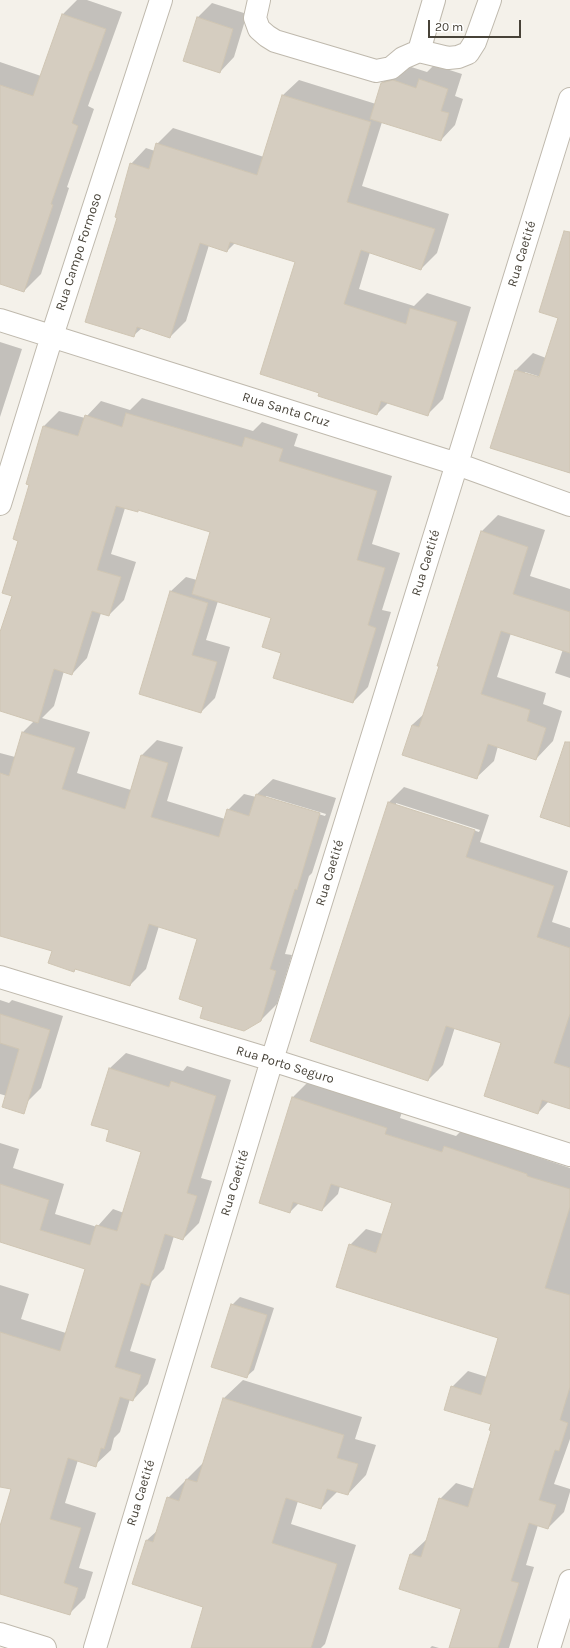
<!DOCTYPE html>
<meta charset="utf-8">
<style>
body{margin:0}
#map{position:relative;width:570px;height:1648px;overflow:hidden;background:#f4f1ea;font-family:Karla,sans-serif}
canvas{display:block}
.scale{position:absolute;left:428px;top:20px;width:93px;height:18px;box-sizing:border-box;border:2px solid #474238;border-top:0;padding-left:5px;font-size:12px;line-height:14px;white-space:nowrap;color:#474238;-webkit-text-stroke:3px #fff;paint-order:stroke}
</style>
<div id="map">
<canvas width="570" height="1648"></canvas>
<div class="scale">20 m</div>
</div>
<script>
const ctx = document.querySelector('canvas').getContext('2d');
ctx.lineJoin = 'round';
function fillPath(path, color) { ctx.fillStyle = color; ctx.fill(path, 'evenodd'); }
const poly = rows => new Path2D(rows.map(r => 'M' + r).join(''));
function strokePath(path, color, width, dash) { ctx.strokeStyle = color; ctx.lineWidth = width; ctx.lineCap = dash ? 'butt' : 'round'; ctx.setLineDash(dash || []); ctx.stroke(path); }
function write(font, color, halo, rows, align = 'center') {
  ctx.font = font + ' Karla,sans-serif'; ctx.lineWidth = 3.5; ctx.setLineDash([]); ctx.textBaseline = 'middle'; ctx.strokeStyle = halo; ctx.fillStyle = color; for (const [text, x, y, turn = 0] of rows) {
    ctx.save(); ctx.translate(x, y); ctx.rotate((+turn || 0) * Math.PI / 180); ctx.textAlign = isNaN(turn) ? turn : align; if (halo) ctx.strokeText(text, 0, 0); ctx.fillText(text, 0, 0); ctx.restore();
  }
}
const shadow = poly([
 [77,0,87,0,122,12,88,106,94,109,67,187,69,188,41,274,24,291,0,283,0,62,41,76,63,14],
 [212,3,247,14,234,57,220,72,197,18],
 [434,65,462,74,455,96,463,99,455,125,441,140,382,122,362,186,449,214,437,253,421,269,370,252,359,289,414,306,427,293,471,307,443,399,427,415,388,403,377,414,296,261,236,242,227,251,209,245,186,321,170,337,142,328,133,336,118,217,131,164,146,148,155,151,157,144,173,128,264,157,283,95,299,80,376,104,382,83,397,68,408,66,427,72],
 [570,235,570,473,491,448,516,370,533,353,546,358,559,317],
 [525,372,544,378,543,380,525,374],
 [0,342,22,349,0,417],
 [142,398,253,431,262,422,298,434,294,446,392,476,372,544,400,553,382,610,391,612,368,687,353,702,282,652,272,617,218,601,206,640,230,647,215,698,201,712,171,591,186,577,197,580,211,532,139,509,137,511,125,508,111,554,136,562,124,600,109,615,101,613,87,658,72,674,64,671,54,706,42,718,90,732,77,773,131,790,141,756,157,740,183,747,167,801,225,819,228,810,244,794,256,797,257,794,273,779,336,798,312,873,309,876,285,954,292,955,277,1004,261,1020,204,1006,198,938,159,926,146,969,130,985,76,968,74,970,53,951,0,935,0,753,15,757,23,732,35,720,0,710,0,637,13,595,20,540,44,426,59,411,85,418,101,401,130,410],
 [266,796,326,814,325,816,266,798],
 [498,515,545,530,530,576,570,589,570,678,555,673,563,649,511,633,497,677,546,693,543,704,562,711,553,741,536,759,498,746,494,761,476,778,412,725,425,713,481,532],
 [404,787,489,815,480,842,568,871,552,922,570,928,570,1108,549,1101,538,1113,502,1043,455,1027,443,1065,428,1080,311,1041,389,802],
 [396,803,480,830,479,832,396,805],
 [0,1000,9,1003,12,1000,63,1016,41,1088,27,1102,0,1094],
 [126,1053,183,1071,187,1066,231,1080,201,1178,212,1181,199,1223,183,1239,174,1236,164,1269,152,1281,130,1351,156,1359,148,1384,133,1400,130,1399,120,1432,114,1438,111,1450,95,1465,78,1460,65,1503,96,1513,79,1568,93,1572,85,1598,69,1614,0,1593,0,1527,19,1465,0,1438,0,1285,29,1294,21,1319,66,1333,86,1268,0,1241,0,1143,19,1149,13,1168,64,1184,55,1214,97,1227,113,1209,124,1213,142,1151,111,1130,93,1124,110,1068],
 [308,1082,402,1112,400,1118,456,1136,461,1131,570,1168,570,1439,554,1484,570,1489,570,1492,564,1512,548,1528,538,1525,526,1565,534,1567,509,1648,450,1648,462,1609,411,1554,427,1539,440,1499,456,1483,475,1489,493,1430,492,1424,452,1387,468,1371,487,1377,499,1338,350,1245,366,1229,383,1234,393,1202,340,1186,338,1194,322,1210,299,1203,290,1212,292,1098],
 [240,1297,274,1308,254,1370,246,1377,232,1305],
 [243,1380,362,1417,355,1439,376,1445,366,1475,348,1494,338,1491,321,1508,298,1501,291,1524,356,1545,325,1644,321,1648,192,1648,204,1606,134,1584,147,1540,158,1530,168,1498,204,1462,224,1398],
 [432,1646,439,1648,430,1648]
]);
const building = poly([
 [62,14,106,29,91,71,90,71,72,123,78,126,51,204,53,205,24,292,0,284,0,85,33,96,62,14],
 [197,17,233,29,220,73,183,61,197,17],
 [419,79,448,89,441,111,449,113,441,141,370,119,381,83,393,80,416,88,419,79],
 [282,95,371,122,347,202,435,229,421,270,361,250,344,304,406,324,410,308,457,322,428,416,381,401,377,415,318,396,319,393,260,374,295,262,230,242,227,252,200,243,170,338,137,327,134,337,85,322,117,218,115,217,130,163,149,169,156,143,257,175,282,95],
 [564,231,570,232,570,473,490,448,515,370,539,377,558,318,539,312,564,231],
 [126,413,242,447,245,437,283,449,279,461,377,491,357,560,385,568,368,625,376,628,353,703,273,678,281,653,262,647,271,618,192,594,210,532,138,510,138,512,116,506,97,570,121,577,109,616,92,611,72,675,54,669,38,723,0,711,0,632,12,596,2,593,18,541,13,539,29,485,26,484,43,426,78,436,85,415,122,427,126,413],
 [481,531,528,547,513,594,570,612,570,653,501,631,481,694,530,710,527,721,546,728,536,760,488,744,477,779,402,755,412,725,419,727,439,666,437,666,481,531],
 [170,591,208,603,192,655,217,662,201,713,139,694,170,591],
 [22,732,75,748,62,789,125,809,141,755,168,763,151,817,219,837,227,809,249,816,256,794,320,813,297,890,295,889,270,969,276,971,261,1021,244,1031,200,1018,203,1007,179,999,197,939,149,924,130,986,75,969,74,972,48,963,52,951,0,936,0,773,9,776,22,732],
 [565,742,570,742,570,827,540,817,565,742],
 [388,802,475,830,466,857,554,886,537,937,570,948,570,1014,554,1063,570,1068,570,1109,542,1100,538,1114,484,1096,501,1043,446,1026,428,1081,310,1041,388,802],
 [0,1014,50,1030,24,1114,2,1107,19,1049,0,1043,0,1014],
 [109,1068,169,1087,171,1081,216,1096,187,1193,197,1196,183,1240,165,1234,149,1286,141,1283,115,1367,141,1375,133,1401,120,1397,104,1449,101,1448,96,1467,68,1458,50,1519,81,1528,64,1583,78,1588,70,1615,0,1594,0,1526,11,1489,0,1487,0,1332,60,1351,85,1269,0,1242,0,1184,49,1200,40,1230,90,1245,96,1225,117,1231,141,1152,106,1141,109,1130,91,1125,109,1068],
 [292,1097,387,1128,385,1134,442,1152,444,1146,527,1174,527,1176,570,1189,570,1207,545,1288,570,1295,570,1387,560,1420,568,1423,559,1451,555,1450,539,1500,556,1505,548,1529,529,1523,511,1581,519,1583,498,1648,449,1648,461,1609,399,1589,410,1554,421,1557,439,1498,468,1507,491,1431,489,1430,491,1424,444,1410,451,1386,481,1395,498,1338,336,1287,349,1244,376,1253,392,1203,331,1184,322,1211,293,1202,290,1213,259,1203,292,1097],
 [231,1304,267,1315,247,1378,211,1367,231,1304],
 [223,1398,344,1435,337,1458,358,1464,348,1495,327,1489,321,1509,286,1498,272,1543,337,1564,311,1648,191,1648,203,1607,132,1584,146,1540,153,1542,167,1497,179,1501,186,1479,197,1482,223,1398]
]);
const minor = poly([
 [259,0,255,18,259,29,267,36,275,41,376,71,391,68,403,58,419,51,448,58,458,57,468,53,475,42,490,0],
 [419,51,434,0],
 [0,320,457,464,570,505],
 [0,504,52,336,161,0],
 [0,977,272,1060,570,1155],
 [0,1634,45,1648],
 [95,1648,272,1060,570,99],
 [549,1648,570,1581]
]);
const streetNames = [
 ["Rua Campo Formoso",79,252,-72],
 ["Rua Caetité",522,254,-73],
 ["Rua Santa Cruz",286,410,17],
 ["Rua Caetité",426,563,-73],
 ["Rua Caetité",330,873,-73],
 ["Rua Porto Seguro",285,1065,17],
 ["Rua Caetité",235,1183,-73],
 ["Rua Caetité",141,1493,-73]
];
fillPath(shadow, '#0003');
fillPath(building, '#d5cdc0');
strokePath(building, '#cfc5b3', 1);
strokePath(minor, '#bfb9ad', 24);
strokePath(minor, '#fff', 22);
write('13px', '#474238', '#fff', streetNames);
</script>
